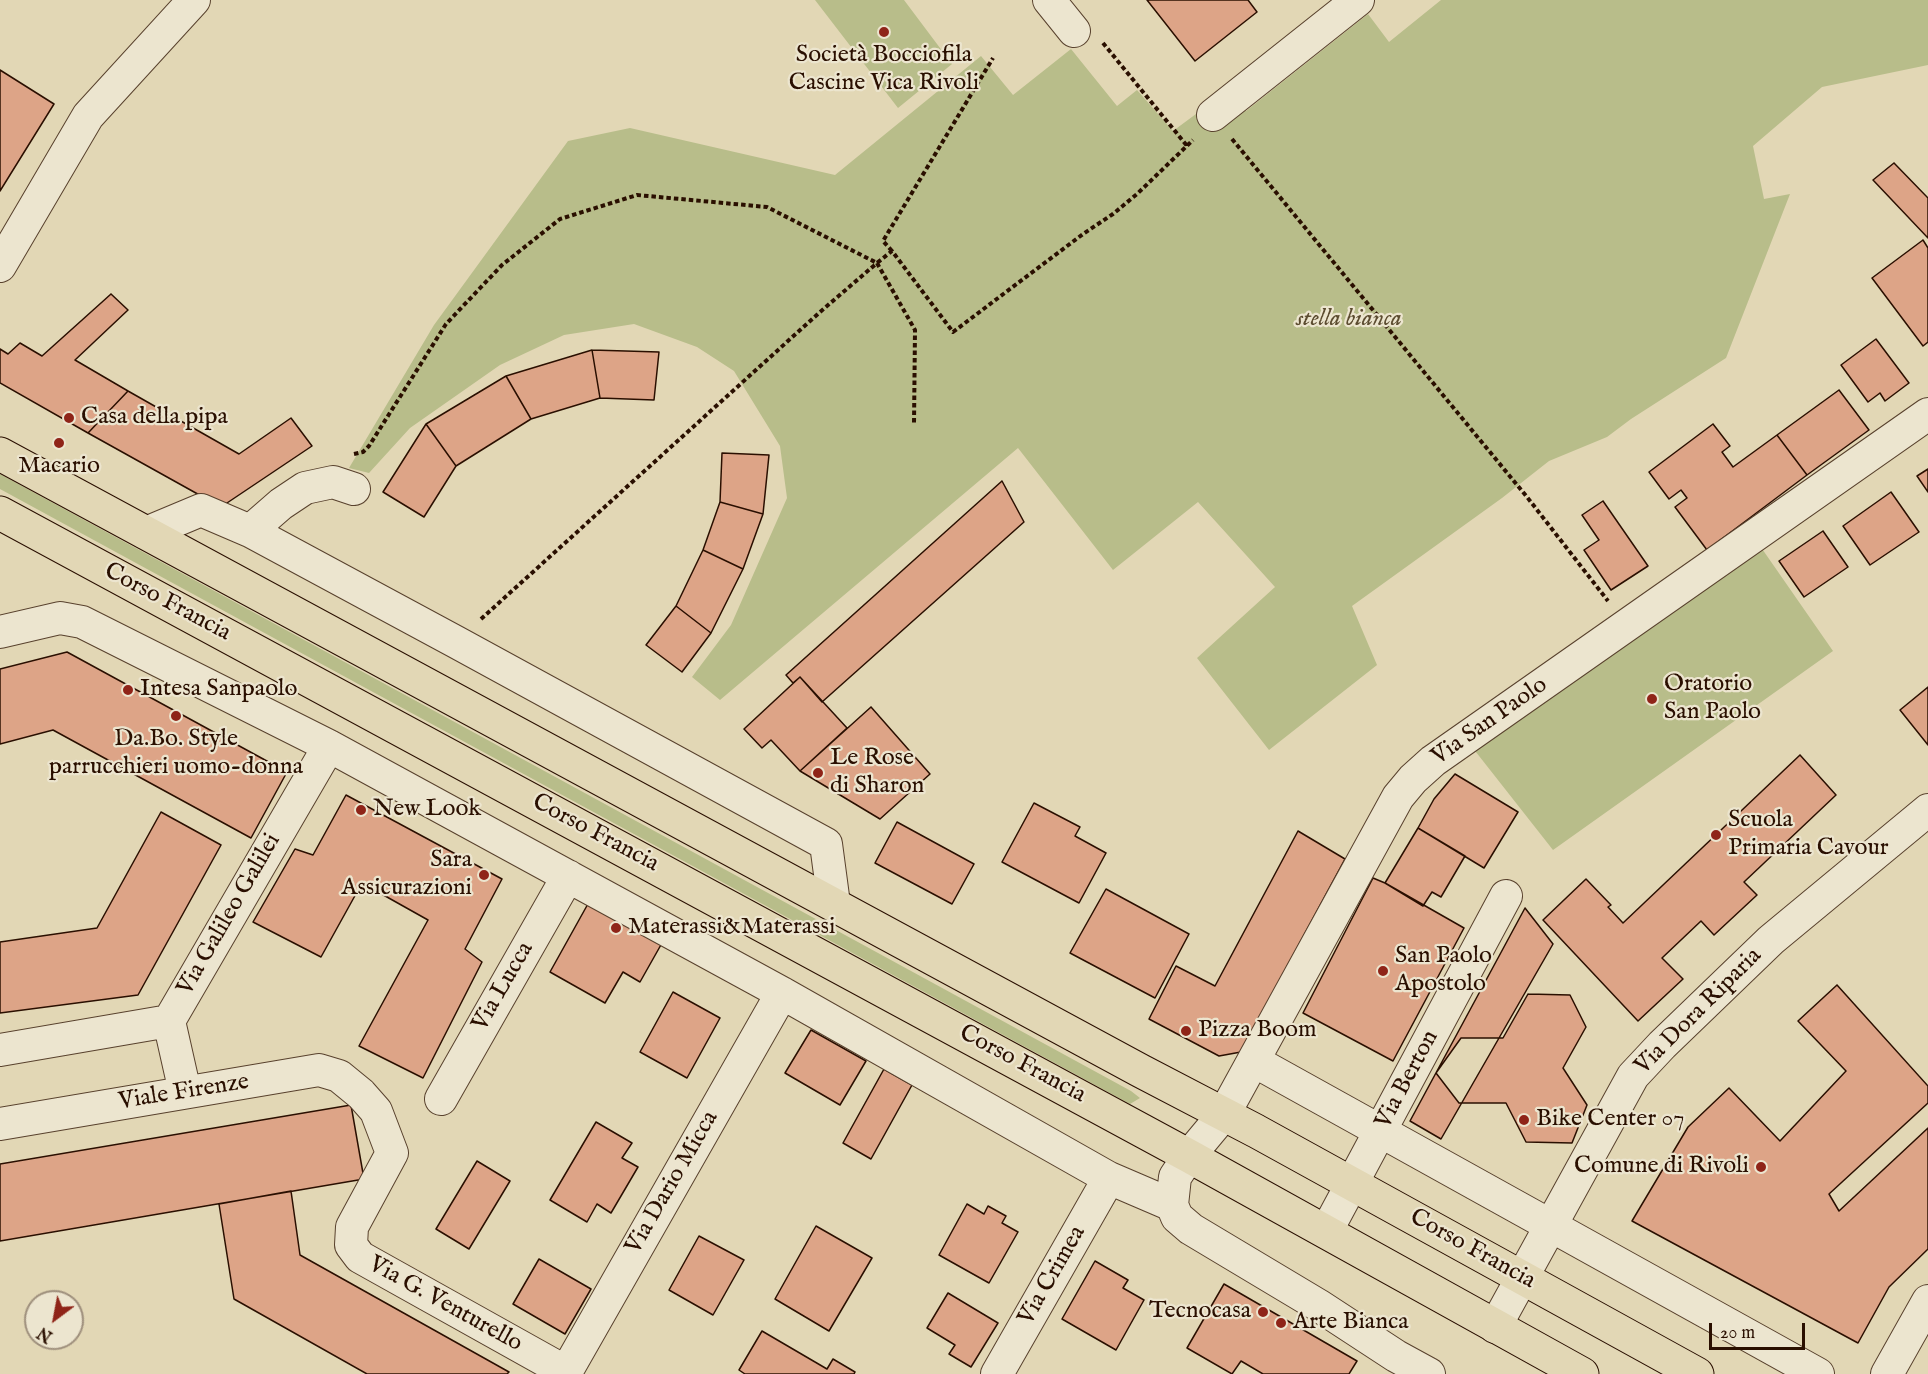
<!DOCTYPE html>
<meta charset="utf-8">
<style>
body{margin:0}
#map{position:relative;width:1928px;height:1374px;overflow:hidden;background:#e2d7b5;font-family:"IM FELL English",serif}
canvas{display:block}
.north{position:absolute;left:24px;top:1290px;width:60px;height:60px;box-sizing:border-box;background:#ece5cf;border:2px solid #9e8f7c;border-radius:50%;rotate:212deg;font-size:16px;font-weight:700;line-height:24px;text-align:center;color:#2a0f00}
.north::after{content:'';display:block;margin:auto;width:21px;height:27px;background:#8f2418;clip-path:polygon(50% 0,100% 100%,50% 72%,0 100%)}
.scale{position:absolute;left:1709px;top:1323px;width:96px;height:27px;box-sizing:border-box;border:3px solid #2a0f00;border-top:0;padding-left:8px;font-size:18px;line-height:21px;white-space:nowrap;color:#2a0f00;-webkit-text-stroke:4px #ece5cf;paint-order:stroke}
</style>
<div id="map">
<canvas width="1928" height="1374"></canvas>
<div class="north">N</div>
<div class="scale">20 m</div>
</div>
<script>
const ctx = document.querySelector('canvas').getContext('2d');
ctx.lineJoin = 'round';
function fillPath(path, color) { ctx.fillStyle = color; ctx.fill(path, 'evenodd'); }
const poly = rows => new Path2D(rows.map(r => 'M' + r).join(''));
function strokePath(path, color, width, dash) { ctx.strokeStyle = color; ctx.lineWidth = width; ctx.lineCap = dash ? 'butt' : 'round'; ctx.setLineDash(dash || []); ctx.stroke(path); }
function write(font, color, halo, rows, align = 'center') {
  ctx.font = font + ' "IM FELL English",serif'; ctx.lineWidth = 4.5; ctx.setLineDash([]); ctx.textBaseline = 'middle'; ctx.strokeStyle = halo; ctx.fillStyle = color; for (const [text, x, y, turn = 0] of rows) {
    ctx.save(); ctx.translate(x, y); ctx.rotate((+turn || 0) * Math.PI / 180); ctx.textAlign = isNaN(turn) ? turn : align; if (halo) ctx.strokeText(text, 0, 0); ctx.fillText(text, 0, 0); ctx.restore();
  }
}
const green = poly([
 [815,0,904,0,952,64,898,108],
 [1441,0,1928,0,1928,65,1822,87,1753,146,1764,199,1790,194,1726,358,1631,419,1607,437,1549,461,1502,498,1352,606,1377,665,1269,750,1197,658,1275,587,1198,502,1113,570,1018,448,720,700,692,677,731,625,787,498,780,446,734,371,697,347,634,324,564,335,500,365,410,428,369,473,349,468,434,325,568,141,630,128,835,175,981,56,1013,95,1071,49,1117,106,1137,90,1173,131,1227,91,1246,111,1368,14,1389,42],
 [0,474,1131,1091,1140,1098,1130,1104,0,489],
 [1758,543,1833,651,1553,850,1472,747]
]);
const building = poly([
 [1147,0,1248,0,1257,12,1195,61,1147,0],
 [0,70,54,104,0,191,0,70],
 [1894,163,1928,198,1928,238,1873,180,1894,163],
 [1923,240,1928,248,1928,342,1923,346,1872,278,1923,240],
 [111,294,128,310,75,360,128,391,88,433,0,383,0,349,8,354,20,343,42,356,111,294],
 [1876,339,1909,383,1885,401,1880,393,1868,402,1841,365,1876,339],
 [592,350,659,352,654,400,600,398,592,350],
 [592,350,600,398,531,419,506,376,592,350],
 [506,376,531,419,456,466,426,424,506,376],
 [1839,390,1869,430,1807,475,1777,435,1839,390],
 [128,391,239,454,291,418,312,446,221,507,88,433,128,391],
 [426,424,456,466,424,517,383,492,426,424],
 [1713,424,1730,446,1722,452,1733,467,1777,435,1807,475,1707,550,1675,507,1687,498,1681,490,1669,499,1649,472,1713,424],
 [722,453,769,455,763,514,720,502,722,453],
 [1928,469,1928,492,1917,476,1928,469],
 [1002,481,1024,522,822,702,800,677,793,683,786,675,1002,481],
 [1891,492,1919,532,1870,565,1843,526,1891,492],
 [1603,501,1648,566,1611,590,1584,550,1599,540,1582,515,1603,501],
 [720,502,763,514,743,569,703,550,720,502],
 [1823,531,1848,567,1804,597,1779,561,1823,531],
 [703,550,743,569,711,633,676,606,703,550],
 [676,606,711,633,682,672,646,645,676,606],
 [67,652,287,772,251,838,53,730,0,744,0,669,67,652],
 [800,677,847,728,800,771,771,740,762,748,744,729,800,677],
 [1928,687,1928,745,1900,710,1928,687],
 [871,707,930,774,880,819,800,771,871,707],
 [1800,755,1836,795,1744,882,1757,895,1714,935,1701,921,1662,958,1683,979,1638,1021,1543,920,1586,879,1611,905,1608,907,1623,923,1800,755],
 [1455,774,1518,812,1484,868,1418,828,1434,799,1455,774],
 [346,795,502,879,465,949,482,962,423,1078,359,1046,428,920,362,883,321,957,253,922,295,849,313,855,346,795],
 [1034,803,1080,827,1075,836,1106,853,1079,903,1002,862,1034,803],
 [161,812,221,845,138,995,0,1013,0,942,97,928,161,812],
 [897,822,974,864,952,904,875,863,897,822],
 [1418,828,1465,856,1441,897,1432,892,1423,906,1385,883,1418,828],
 [1298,831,1345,859,1241,1052,1219,1056,1149,1019,1176,966,1215,986,1298,831],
 [1373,878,1385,883,1464,928,1393,1061,1303,1013,1373,878],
 [1106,889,1189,934,1155,998,1070,953,1106,889],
 [589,902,662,943,640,982,623,972,605,1003,550,972,589,902],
 [1525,908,1553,944,1441,1139,1410,1121,1525,908],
 [1837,985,1928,1086,1928,1103,1829,1194,1839,1211,1928,1128,1928,1249,1889,1287,1858,1343,1632,1221,1688,1127,1729,1088,1780,1141,1846,1071,1798,1021,1837,985],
 [673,992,720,1018,687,1078,640,1052,673,992],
 [1528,994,1570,995,1586,1027,1563,1068,1587,1105,1572,1143,1526,1142,1506,1103,1459,1103,1436,1073,1461,1038,1503,1038,1528,994],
 [811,1030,866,1061,840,1105,785,1073,811,1030],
 [884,1069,912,1085,871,1159,843,1143,884,1069],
 [351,1105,364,1179,0,1241,0,1164,351,1105],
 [596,1122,632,1143,622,1158,638,1167,611,1213,597,1204,587,1222,550,1200,596,1122],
 [477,1161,510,1181,469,1249,436,1229,477,1161],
 [291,1191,300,1255,509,1372,507,1374,367,1374,234,1299,219,1204,291,1191],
 [967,1204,984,1214,988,1206,1006,1216,1002,1223,1018,1232,989,1283,939,1255,967,1204],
 [816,1226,872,1258,829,1331,775,1299,816,1226],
 [699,1236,744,1260,713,1315,669,1290,699,1236],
 [539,1259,591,1289,565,1334,513,1304,539,1259],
 [1095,1261,1128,1280,1123,1288,1144,1300,1116,1350,1062,1319,1095,1261],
 [1224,1284,1357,1361,1349,1374,1263,1374,1241,1361,1232,1374,1187,1348,1224,1284],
 [948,1293,998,1323,971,1367,949,1354,955,1345,927,1328,948,1293],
 [762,1331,827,1369,833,1359,855,1372,854,1374,745,1374,739,1370,762,1331]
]);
const path = poly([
 [1103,43,1188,147],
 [1232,139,1527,497,1608,601],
 [892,251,883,241,993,58],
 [354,454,363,452,369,446,446,324,502,265,560,219,637,195,767,207,877,263,892,251,953,332,1083,234,1113,214,1137,194,1193,140],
 [481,619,820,312,877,263,915,330,914,424]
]);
const minor = poly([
 [1049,0,1074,31],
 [1213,115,1358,0],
 [0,266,88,116,194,0],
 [250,531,281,504,305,488,333,482,354,489],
 [146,533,201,510,250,531,456,642,826,844,834,904],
 [0,632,60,618,82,622,329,746,782,993,1109,1178,1172,1205],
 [0,1050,169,1021],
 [1254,1061,1818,1374],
 [185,1092,169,1021,329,746],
 [441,1099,568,876],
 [0,1124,319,1070,339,1076,361,1094,376,1111,392,1153,352,1227,351,1245,360,1257,566,1372],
 [1326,1232,1506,896],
 [1495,1327,1633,1076,1662,1045,1771,940,1928,810],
 [565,1374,782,993],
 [997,1374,1109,1178],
 [1429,1374,1396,1356,1318,1305,1191,1229,1177,1217,1172,1205,1175,1177,1189,1156,1224,1114,1398,797,1413,779,1433,761,1928,414],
 [1887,1374,1928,1301]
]);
const major = poly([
 [0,454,1141,1071,1256,1131,1697,1374],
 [0,513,1189,1156,1582,1374]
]);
const markers = [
 [884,32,6,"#8f2418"],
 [69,418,6,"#8f2418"],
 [59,443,6,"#8f2418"],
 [128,690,6,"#8f2418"],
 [1652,699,6,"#8f2418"],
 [176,716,6,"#8f2418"],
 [818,773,6,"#8f2418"],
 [361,810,6,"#8f2418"],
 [1716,835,6,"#8f2418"],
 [484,875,6,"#8f2418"],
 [616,928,6,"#8f2418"],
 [1383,971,6,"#8f2418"],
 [1186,1031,6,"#8f2418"],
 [1524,1120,6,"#8f2418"],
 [1761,1167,6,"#8f2418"],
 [1263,1312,6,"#8f2418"],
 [1281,1323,6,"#8f2418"]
];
const poiNames = [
 ["Società Bocciofila",884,56,"center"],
 ["Cascine Vica Rivoli",884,84,"center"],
 ["Casa della pipa",81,418],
 ["Macario",59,467,"center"],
 ["Oratorio",1664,685],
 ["San Paolo",1664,713],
 ["Intesa Sanpaolo",140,690],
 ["Da.Bo. Style",176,740,"center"],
 ["parrucchieri uomo-donna",176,768,"center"],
 ["Le Rose",830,759],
 ["di Sharon",830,787],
 ["New Look",373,810],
 ["Scuola",1728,821],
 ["Primaria Cavour",1728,849],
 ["Sara",472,861,"right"],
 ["Assicurazioni",472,889,"right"],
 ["Materassi&Materassi",628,928],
 ["San Paolo",1395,957],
 ["Apostolo",1395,985],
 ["Pizza Boom",1198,1031],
 ["Bike Center 07",1536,1120],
 ["Comune di Rivoli",1749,1167,"right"],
 ["Tecnocasa",1251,1312,"right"],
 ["Arte Bianca",1293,1323]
];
const parkNames = [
 ["stella bianca",1349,320]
];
const streetNames = [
 ["Corso Francia",167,603,28],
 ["Via San Paolo",1490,722,-35],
 ["Corso Francia",595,834,28],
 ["Via Galileo Galilei",230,915,-60],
 ["Via Lucca",504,987,-60],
 ["Via Dora Riparia",1699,1012,-45],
 ["Corso Francia",1022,1065,28],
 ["Via Berton",1408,1080,-62],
 ["Viale Firenze",184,1093,-9],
 ["Via Dario Micca",673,1183,-60],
 ["Corso Francia",1472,1250,29],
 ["Via Crimea",1053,1276,-60],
 ["Via G. Venturello",445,1305,29]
];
fillPath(green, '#b8bd8a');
fillPath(building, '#dda487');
strokePath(building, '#2a0f00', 1.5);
strokePath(minor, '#58412d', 34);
strokePath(major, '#2a0f00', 35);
strokePath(path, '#2a0f00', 4, [4.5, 3]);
strokePath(minor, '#ece5cf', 32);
strokePath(major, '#e2d7b5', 33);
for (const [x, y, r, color] of markers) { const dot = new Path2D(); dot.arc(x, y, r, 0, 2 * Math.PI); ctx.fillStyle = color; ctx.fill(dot); strokePath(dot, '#ece5cf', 2); }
write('24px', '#2a0f00', '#ece5cf', poiNames, 'left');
write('italic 24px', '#5c4c30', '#ece5cf', parkNames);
write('24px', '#2a0f00', '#ece5cf', streetNames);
</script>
